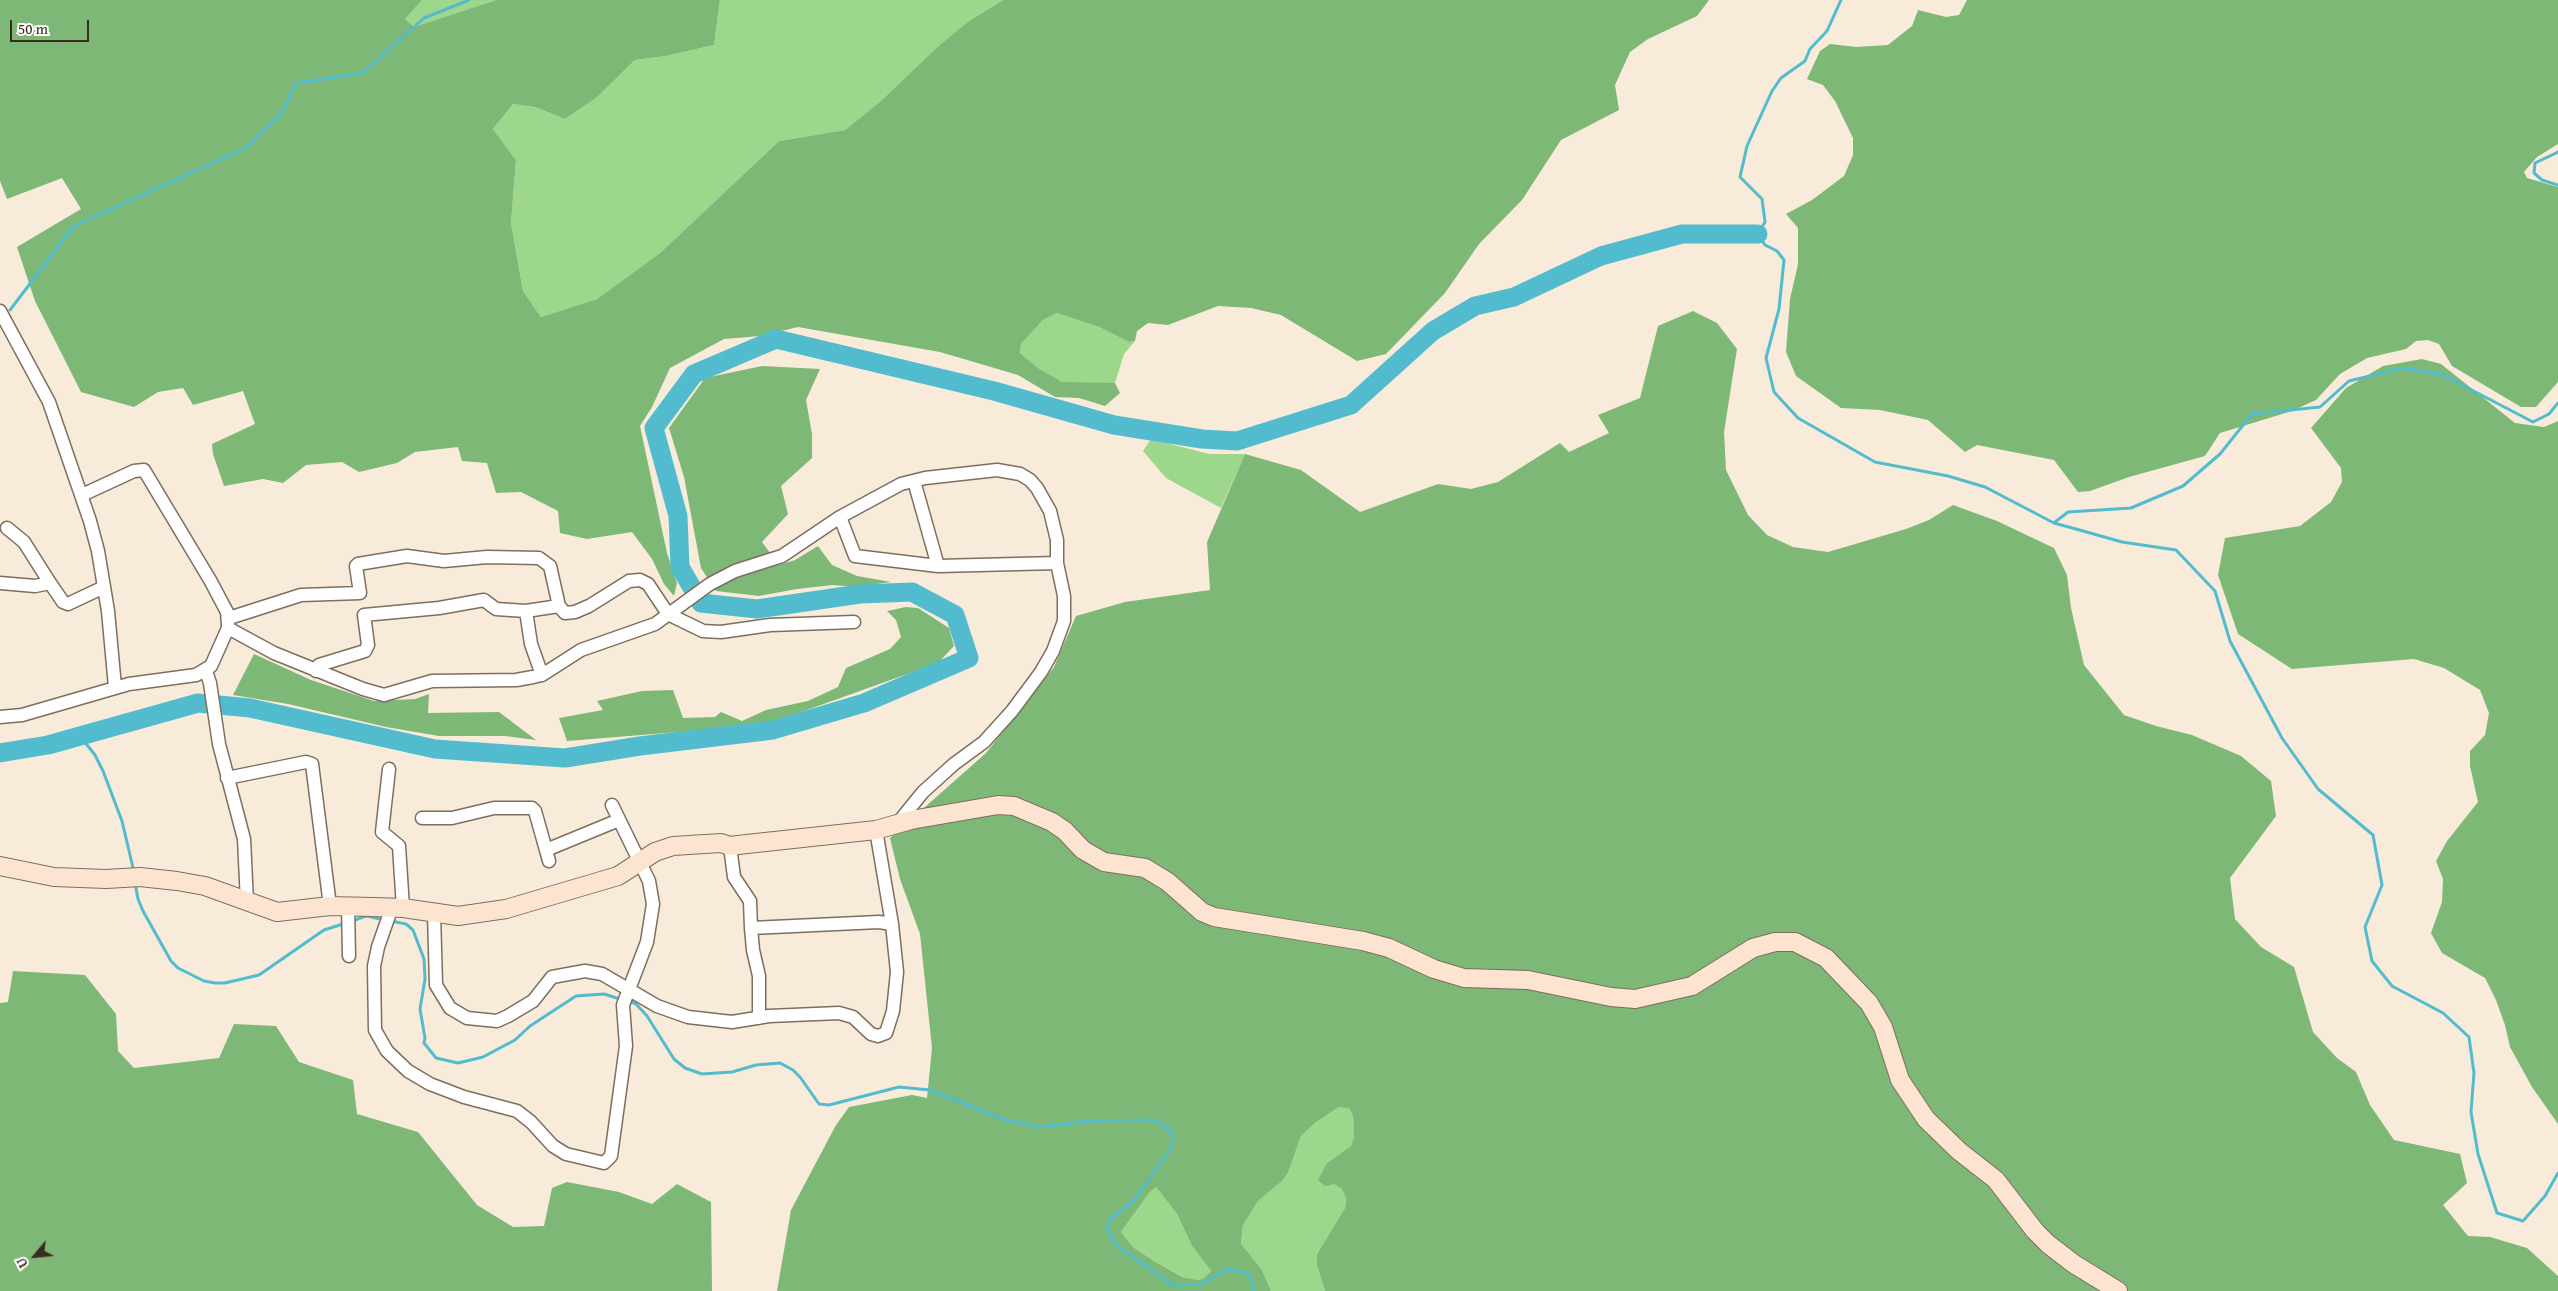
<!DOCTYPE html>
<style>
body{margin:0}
#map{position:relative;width:2558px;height:1291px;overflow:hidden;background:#f8ebda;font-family:"Gentium Book Plus",serif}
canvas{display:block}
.north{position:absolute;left:10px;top:1231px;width:50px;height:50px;-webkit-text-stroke:4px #fff;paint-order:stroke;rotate:242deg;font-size:14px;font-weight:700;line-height:20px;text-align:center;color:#3b2a1e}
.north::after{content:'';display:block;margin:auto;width:18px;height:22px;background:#3b2a1e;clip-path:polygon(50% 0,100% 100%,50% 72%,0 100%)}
.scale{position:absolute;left:10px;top:20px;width:79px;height:22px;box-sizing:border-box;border:2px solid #3b2a1e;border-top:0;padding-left:6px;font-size:15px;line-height:18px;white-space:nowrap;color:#3b2a1e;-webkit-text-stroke:4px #fff;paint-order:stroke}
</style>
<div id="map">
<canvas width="2558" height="1291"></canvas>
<div class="north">U</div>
<div class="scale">50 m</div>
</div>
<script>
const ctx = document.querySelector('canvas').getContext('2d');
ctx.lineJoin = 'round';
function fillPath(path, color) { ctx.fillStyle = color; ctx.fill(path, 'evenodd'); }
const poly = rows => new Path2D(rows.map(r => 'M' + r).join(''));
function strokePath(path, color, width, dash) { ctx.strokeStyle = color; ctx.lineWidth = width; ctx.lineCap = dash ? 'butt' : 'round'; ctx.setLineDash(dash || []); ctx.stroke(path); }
const green = poly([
 [422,0,496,0,414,27,405,19],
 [720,0,1003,0,969,21,882,100,845,130,779,141,660,253,597,299,541,317,523,291,511,223,516,160,493,129,513,104,535,107,565,119,596,98,635,60,666,56,714,45],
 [1057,313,1099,327,1129,342,1135,341,1124,354,1115,383,1062,383,1038,368,1020,353,1021,344,1043,320],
 [1151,439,1209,454,1245,454,1221,508,1166,478,1143,451],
 [1339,1107,1349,1107,1353,1116,1354,1136,1351,1146,1327,1163,1334,1184,1343,1189,1346,1198,1345,1208,1317,1254,1317,1265,1325,1291,1271,1291,1241,1244,1243,1225,1258,1201,1282,1181,1288,1173,1301,1136,1315,1123],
 [1156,1187,1177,1214,1192,1246,1211,1271,1204,1278,1199,1280,1182,1277,1154,1261,1133,1247,1121,1232,1150,1192]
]);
const forest = poly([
 [0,0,422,0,405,19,414,27,496,0,720,0,714,45,666,56,635,60,596,98,565,119,535,107,513,104,493,129,516,160,511,223,523,291,541,317,597,299,660,253,779,141,845,130,882,100,940,45,969,21,1003,0,1709,0,1697,16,1648,39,1630,52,1615,85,1619,110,1561,140,1522,200,1479,244,1445,293,1386,354,1357,361,1281,315,1251,308,1218,306,1168,325,1148,323,1137,331,1135,341,1129,342,1099,327,1057,313,1043,320,1021,344,1020,353,1038,368,1062,382,1115,383,1120,393,1105,406,1079,398,1055,397,1018,375,940,352,798,327,760,336,724,339,670,368,652,407,640,426,667,553,677,583,674,596,664,584,652,559,632,532,587,539,560,533,558,511,521,492,496,493,487,463,462,461,458,447,415,452,397,463,359,472,342,462,306,465,283,483,263,479,224,486,213,454,212,444,255,424,243,391,193,405,183,388,158,392,134,407,81,392,35,301,17,247,81,209,62,178,7,199,0,181],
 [1967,0,2558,0,2558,144,2537,157,2524,172,2527,178,2558,187,2558,382,2536,407,2521,407,2452,366,2439,344,2428,340,2416,341,2406,349,2367,358,2340,374,2316,400,2292,411,2220,433,2205,456,2129,477,2090,491,2078,492,2054,460,1977,445,1965,452,1928,420,1880,410,1841,408,1796,376,1786,352,1790,299,1798,264,1798,228,1786,214,1812,200,1844,176,1853,155,1853,138,1835,101,1823,85,1807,79,1820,51,1830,44,1856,47,1888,45,1912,26,1918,10,1946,17,1959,15],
 [1693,311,1717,323,1737,349,1724,432,1726,470,1748,515,1767,535,1793,547,1828,552,1906,529,1929,520,1953,505,1997,521,2054,548,2067,575,2071,608,2084,665,2124,715,2156,726,2192,735,2241,756,2271,781,2276,816,2230,878,2235,919,2261,947,2294,967,2313,1032,2337,1058,2356,1072,2370,1105,2394,1140,2460,1154,2467,1183,2443,1205,2468,1236,2490,1237,2527,1248,2558,1276,2558,1291,1325,1291,1317,1265,1317,1254,1345,1208,1346,1198,1342,1189,1334,1184,1325,1186,1318,1180,1327,1163,1351,1146,1354,1136,1353,1116,1349,1108,1339,1107,1315,1123,1301,1136,1288,1173,1282,1181,1258,1201,1243,1225,1241,1244,1261,1269,1271,1291,777,1291,791,1210,836,1125,849,1107,912,1095,927,1098,932,1048,920,934,900,879,890,838,986,753,1054,667,1076,616,1125,602,1210,590,1207,542,1245,454,1301,470,1360,512,1438,484,1471,489,1498,482,1560,443,1569,452,1609,433,1598,415,1640,398,1658,326],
 [1156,1187,1177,1214,1192,1246,1211,1271,1204,1278,1199,1280,1182,1277,1154,1261,1133,1247,1121,1232,1150,1192],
 [2422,359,2441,364,2515,423,2544,427,2558,421,2558,1124,2532,1087,2510,1047,2505,1025,2496,1000,2485,978,2442,953,2431,933,2442,902,2443,879,2436,861,2447,841,2478,802,2470,766,2470,751,2485,735,2489,713,2480,690,2444,668,2414,659,2292,669,2238,634,2218,575,2225,538,2300,526,2331,502,2342,482,2341,468,2311,428,2346,388,2383,366],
 [762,366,820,369,806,400,812,434,812,458,781,486,788,514,762,542,779,565,795,560,818,546,832,565,857,576,891,582,855,587,833,585,797,589,759,596,716,591,701,568,684,477,669,428,705,378],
 [906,607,918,608,949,628,954,646,938,663,765,725,567,741,559,718,603,710,597,701,642,691,673,690,683,718,715,717,721,712,742,721,766,710,808,701,838,687,846,668,890,649,901,637,896,620,887,611],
 [254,654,311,680,374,701,415,699,429,694,428,713,499,712,536,740,505,736,439,736,386,727,288,704,233,695],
 [13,971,85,975,116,1014,118,1051,134,1068,219,1058,234,1024,276,1026,299,1062,353,1080,357,1114,418,1132,477,1205,513,1227,544,1226,552,1188,567,1182,619,1192,652,1204,677,1184,711,1202,712,1291,0,1291,0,1003,8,1002]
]);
const stream = poly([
 [1841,0,1827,31,1810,49,1805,61,1781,78,1772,91,1747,146,1740,177,1762,199,1765,222,1758,234,1765,245,1777,251,1784,260,1779,309,1766,358,1774,392,1798,418,1875,462,1948,476,1985,487,2054,523,2076,529,2122,542,2176,550,2215,591,2230,641,2282,738,2318,789,2373,835,2382,885,2365,927,2372,961,2392,986,2443,1013,2469,1037,2474,1073,2471,1112,2478,1154,2497,1213,2523,1221,2545,1196,2558,1173],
 [2558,152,2535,163,2534,173,2542,180,2558,185],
 [10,310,74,226,246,148,281,114,296,83,363,73,424,18,469,0],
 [2055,522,2068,512,2131,508,2183,486,2220,454,2252,414,2320,407,2349,381,2403,368,2441,374,2533,422,2549,414,2558,403],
 [80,736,95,755,103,771,122,821,134,872],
 [135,883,138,899,143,911,171,961,178,968,204,981,215,983,225,983,259,975,324,930,346,923],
 [352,921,366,916,385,920],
 [391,921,406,924,413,930,424,959,425,979,420,1009,425,1038,424,1043,436,1058,458,1063,483,1057,515,1040,530,1026,576,996,604,994,623,1000],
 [629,1001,636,1004,647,1016,674,1059,685,1068,702,1074,732,1072,756,1065,780,1063,793,1070,800,1077,819,1104,829,1105,899,1087,930,1090,1003,1119,1040,1127,1090,1121,1154,1120,1171,1131,1173,1141,1170,1150,1135,1199,1110,1220,1107,1229,1117,1246,1173,1285,1201,1284,1228,1269,1247,1273,1252,1281,1254,1291]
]);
const river = poly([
 [0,753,48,745,198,703,250,708,435,749,565,758,640,746,773,730,864,703,969,658,955,615,912,592,860,594,757,609,701,603,680,567,678,516,654,428,694,374,776,339,994,391,1114,425,1202,439,1237,441,1351,405,1433,331,1475,306,1514,297,1601,256,1682,234,1758,234]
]);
const street = poly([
 [0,311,49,402,90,521,98,551,108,611,115,687],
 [914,481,938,566,1057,563],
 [82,495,134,471,144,470,210,580,227,612,228,625],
 [840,517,855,556,938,566],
 [7,528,24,542,50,583],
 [0,583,35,586,50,583,63,602,68,604,104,587],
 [229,618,301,595,360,593,356,566,358,564,407,556,444,561,487,557,539,558,550,566,559,606,565,613,575,612,589,606,629,581,640,580,648,584,668,614,703,631,721,632,770,625,854,622],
 [206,671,210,683,219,744,244,839,247,902],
 [316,671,319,665,365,651,368,645,364,615,439,608,484,600,496,609,526,611],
 [542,675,531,644,526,611,559,606],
 [0,717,22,715,129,684,196,675,211,666,228,628,274,653,363,689,384,695,432,681,516,680,533,677,542,675,581,650,655,624,710,584,735,571,782,556,840,517,901,484,925,478,997,470,1020,474,1030,480,1037,488,1050,511,1057,540,1057,563,1064,596,1064,621,1053,651,1041,672,1012,711,984,742,954,764,923,792,897,824],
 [389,769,382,832,399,846,403,908],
 [227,778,306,762,312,764,330,906],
 [422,818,452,818,494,808,532,808,535,811,546,850],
 [730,846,734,877,750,901,751,928],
 [549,861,546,850,619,820],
 [348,906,349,956],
 [392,907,378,947,374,966,375,1030,387,1051,408,1071,430,1084,464,1097,517,1111,531,1122,553,1146,566,1154,604,1163,611,1156,626,1046,623,1005,647,942,653,904,649,881,612,805],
 [434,913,436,985,450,1008,467,1018,497,1021,508,1016,533,1001,552,977,585,971,602,974,657,1006,688,1017,732,1022,769,1016,839,1013,853,1017,871,1034,878,1036,886,1033,893,1011,897,972,892,924],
 [759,1018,759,976,753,950,751,928,879,922,892,924,876,830]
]);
const secondary = poly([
 [0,866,54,877,106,879,140,877,177,881,205,886,277,912,330,906,373,907,403,908,458,916,506,909,618,876,655,852,673,846,721,843,730,846,747,844,876,830,911,820,998,805,1014,806,1052,822,1065,831,1083,850,1104,862,1145,868,1168,882,1202,912,1214,917,1363,941,1389,948,1434,969,1464,978,1528,980,1611,997,1635,999,1692,986,1753,948,1775,942,1795,942,1826,958,1869,1003,1883,1027,1900,1080,1926,1119,1959,1151,1996,1180,2035,1231,2048,1244,2074,1264,2118,1291]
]);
fillPath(green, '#9dd78b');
fillPath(forest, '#7eb877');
strokePath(stream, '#52bcce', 3);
strokePath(river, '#52bcce', 19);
strokePath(street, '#7d6e60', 15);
strokePath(secondary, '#7d6e60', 20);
strokePath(street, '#fff', 12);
strokePath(secondary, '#fde4d1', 18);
</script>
